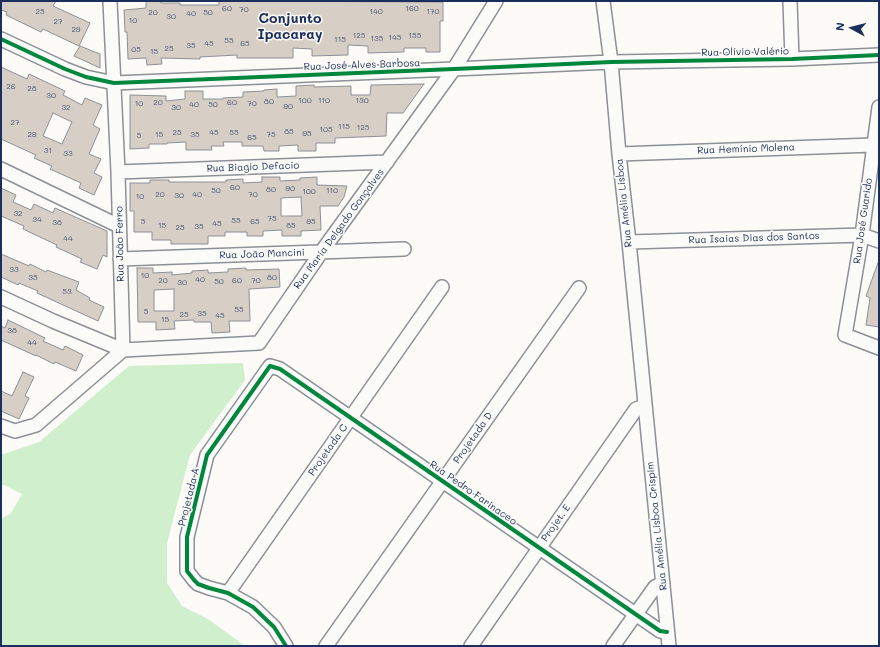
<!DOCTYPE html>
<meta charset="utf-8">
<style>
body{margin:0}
#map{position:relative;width:880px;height:647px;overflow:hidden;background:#fcfbf8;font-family:Mali,sans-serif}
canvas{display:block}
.frame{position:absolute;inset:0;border:2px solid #1b2f5e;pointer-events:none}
.north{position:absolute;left:832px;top:8px;width:40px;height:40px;-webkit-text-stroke:3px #fdfcf7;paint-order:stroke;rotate:277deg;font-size:11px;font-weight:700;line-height:16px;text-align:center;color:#1b2f5e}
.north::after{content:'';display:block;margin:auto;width:14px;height:18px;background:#1b2f5e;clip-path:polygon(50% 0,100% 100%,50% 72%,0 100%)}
</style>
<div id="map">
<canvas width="880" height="647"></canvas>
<div class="frame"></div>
<div class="north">N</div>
</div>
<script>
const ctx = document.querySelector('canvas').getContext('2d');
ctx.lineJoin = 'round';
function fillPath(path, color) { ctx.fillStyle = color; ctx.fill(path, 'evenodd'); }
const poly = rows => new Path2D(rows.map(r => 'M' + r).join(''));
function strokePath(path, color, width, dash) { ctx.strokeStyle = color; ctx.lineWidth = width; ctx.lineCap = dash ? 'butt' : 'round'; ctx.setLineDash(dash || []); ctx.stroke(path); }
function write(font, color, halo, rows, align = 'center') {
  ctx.font = font + ' Mali,sans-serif'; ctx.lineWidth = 3; ctx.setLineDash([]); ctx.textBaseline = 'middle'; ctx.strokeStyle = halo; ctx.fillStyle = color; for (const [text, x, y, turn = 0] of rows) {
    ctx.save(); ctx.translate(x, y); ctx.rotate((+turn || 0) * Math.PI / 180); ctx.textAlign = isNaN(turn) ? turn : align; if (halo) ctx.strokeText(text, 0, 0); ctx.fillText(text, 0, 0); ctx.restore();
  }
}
const green = poly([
 [243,363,245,380,190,455,167,543,167,583,182,606,208,619,245,646,1,646,1,519,11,513,22,494,4,485,1,485,1,455,39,442,129,366]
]);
const building = poly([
 [1,1,56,1,53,6,90,23,79,46,43,29,41,32,6,15,7,12,1,10,1,1],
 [146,1,160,1,161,3,180,3,180,5,219,5,219,1,443,2,443,21,440,21,440,52,426,52,426,48,404,48,404,52,368,53,368,46,348,45,348,55,312,56,312,49,293,48,293,58,237,58,237,55,200,57,200,59,161,58,162,64,147,65,146,58,128,59,127,32,125,32,124,10,146,8,146,1],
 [80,46,100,54,100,68,74,56,80,46],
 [1,67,27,79,29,74,65,91,63,95,82,105,85,98,102,105,93,125,100,129,89,154,101,159,94,173,102,177,94,195,79,188,81,183,50,169,52,166,34,158,36,155,1,139,1,67],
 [53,113,72,122,62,144,43,136,53,113],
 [424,84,403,113,387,113,386,136,335,138,335,143,316,143,316,151,298,151,298,145,279,146,279,151,264,151,263,146,242,146,242,142,223,142,224,146,211,146,212,150,186,150,186,142,167,143,167,144,149,144,149,148,130,149,130,95,166,96,166,101,185,99,185,91,203,91,203,99,223,99,223,98,243,97,243,92,264,91,264,90,277,89,277,97,296,96,296,86,314,85,314,87,351,86,351,95,370,95,371,85,424,84],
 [262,177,280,177,280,181,300,180,300,178,317,177,317,185,347,186,344,197,338,206,320,206,321,230,301,231,301,236,282,236,282,230,263,231,263,236,247,236,247,232,225,232,225,236,208,236,208,244,171,244,171,240,152,240,152,232,134,232,134,211,130,211,130,183,150,183,150,180,169,180,169,182,226,182,226,180,243,179,243,183,262,182,262,177],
 [301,197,302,216,281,216,281,198,301,197],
 [1,188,16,195,13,202,31,210,34,204,53,213,55,208,107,231,107,257,103,255,97,269,80,262,82,259,56,247,57,245,23,229,24,226,1,216,1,188],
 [1,254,29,266,30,264,46,272,47,270,79,282,76,290,90,298,89,300,104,307,98,321,37,293,38,291,19,283,18,285,1,277,1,254],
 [878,263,879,263,879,327,866,325,870,298,866,296,878,263],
 [137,268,153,268,153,273,172,272,172,275,192,273,192,271,208,270,208,273,228,272,228,269,246,268,246,270,279,269,280,287,249,289,250,321,229,321,230,332,212,333,211,322,194,322,194,320,174,321,175,329,156,330,156,322,138,322,137,268],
 [174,289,174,311,154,311,154,290,174,289],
 [8,320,45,338,43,341,63,350,65,346,83,355,76,371,55,362,54,364,36,355,36,356,1,340,1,326,5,328,8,320],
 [23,372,34,377,25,396,29,398,19,419,1,411,1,391,12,396,23,372]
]);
const street = poly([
 [110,1,118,172,123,350],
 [603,1,611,62,619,154,629,242,669,646],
 [790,1,792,59],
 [1,39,65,69,86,77,114,83,454,69,611,62,792,59,879,55],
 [879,107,862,235,845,335,879,348],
 [619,154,873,145],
 [1,169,119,226],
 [118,172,387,162],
 [629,242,862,235,879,241],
 [120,259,404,249],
 [1,297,53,321,123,350,259,343,322,251,454,69,496,1],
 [1,426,15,431,36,425,123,350],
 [228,593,442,287],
 [286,646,274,627,253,607,228,593,209,588,198,584,194,580,187,571,187,537,207,455,270,366,280,369,660,631,667,632],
 [326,646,579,288],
 [471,646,636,409,645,406],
 [613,646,655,587,663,583]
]);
const cycleway = poly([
 [1,39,65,69,86,77,114,83,454,69,611,62,792,59,879,55],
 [286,646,274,627,253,607,228,593,209,588,198,584,194,580,187,571,187,537,207,455,270,366,280,369,660,631,667,632]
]);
const numberNames = [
 ["60",227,9],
 ["160",412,9],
 ["70",244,10],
 ["25",40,12],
 ["140",376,12],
 ["170",433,12],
 ["20",153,13],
 ["50",208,13],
 ["40",191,14],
 ["30",171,17],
 ["10",133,21],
 ["27",58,22],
 ["29",76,30],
 ["125",359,36],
 ["155",415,36],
 ["145",395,38],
 ["135",377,39],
 ["115",340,40],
 ["55",229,41],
 ["45",209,44],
 ["65",245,44],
 ["35",191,46],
 ["25",169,49],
 ["05",136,50],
 ["15",154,52],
 ["26",11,87],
 ["28",32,89],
 ["30",51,96],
 ["100",305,101],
 ["110",324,101],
 ["130",362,101],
 ["80",269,102],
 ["20",158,103],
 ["60",232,103],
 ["10",139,104],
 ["70",252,104],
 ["40",194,105],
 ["50",213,105],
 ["90",288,107],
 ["32",66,108],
 ["30",176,108],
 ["27",15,123],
 ["115",344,127],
 ["125",363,128],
 ["105",326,130],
 ["85",289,132],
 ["25",177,133],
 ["45",214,133],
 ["55",234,133],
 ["95",307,134],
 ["29",32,135],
 ["15",159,135],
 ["35",195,135],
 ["75",271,135],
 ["5",139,136],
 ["65",252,138],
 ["31",48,151],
 ["33",68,154],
 ["60",235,188],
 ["90",290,189],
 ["80",271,190],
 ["50",216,191],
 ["110",332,191],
 ["100",309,192],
 ["20",160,195],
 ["40",197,195],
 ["70",253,195],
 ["30",179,196],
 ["10",140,197],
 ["32",18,214],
 ["75",272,219],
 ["34",37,220],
 ["55",236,221],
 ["5",143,222],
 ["65",255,222],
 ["95",311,222],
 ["38",57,223],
 ["45",217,224],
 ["15",162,226],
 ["85",291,226],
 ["35",199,227],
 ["25",180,228],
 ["44",68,239],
 ["33",14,270],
 ["10",145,276],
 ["35",33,278],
 ["80",272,278],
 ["40",200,280],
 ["20",163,281],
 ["60",237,281],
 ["70",256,281],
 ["50",219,282],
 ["30",182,283],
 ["53",67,292],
 ["55",239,310],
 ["5",146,312],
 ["35",202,314],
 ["25",184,315],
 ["45",220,316],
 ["15",165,320],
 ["38",12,331],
 ["44",32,343]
];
const streetNames = [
 ["Rua Olívio Valério",745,52,-1],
 ["Rua José Alves Barbosa",362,65,-2],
 ["Rua Hemínio Molena",746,149,-2],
 ["Rua Biagio Defacio",253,167,-2],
 ["Rua Amélia Lisboa",624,203,-96],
 ["Rua José Guarido",863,221,-82],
 ["Rua Maria Delgado Gonçalves",339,229,-54],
 ["Rua Isaias Dias dos Santos",754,238,-2],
 ["Rua João Ferro",120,244,-91],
 ["Rua João Mancini",262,254,-2],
 ["Projetada D",473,438,-55],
 ["Projetada C",328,450,-55],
 ["Rua Pedro Farinaceo",473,493,35],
 ["Projetada A",189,497,-76],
 ["Projet. E",556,523,-55],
 ["Rua Amélia Lisboa Crispim",657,526,-96]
];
const districtNames = [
 ["Conjunto",290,19],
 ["Ipacaray",290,35]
];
fillPath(green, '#cfefcd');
fillPath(building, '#d7cec6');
strokePath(building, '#8c9097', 1);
strokePath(street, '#8c9097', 16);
strokePath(street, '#fbfbf9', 13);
strokePath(cycleway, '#00873e', 4);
write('8px', '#4a5778', null, numberNames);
write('10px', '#1b2f5e', '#fdfcf7', streetNames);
write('bold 14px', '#1b2f5e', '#fdfcf7', districtNames);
</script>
